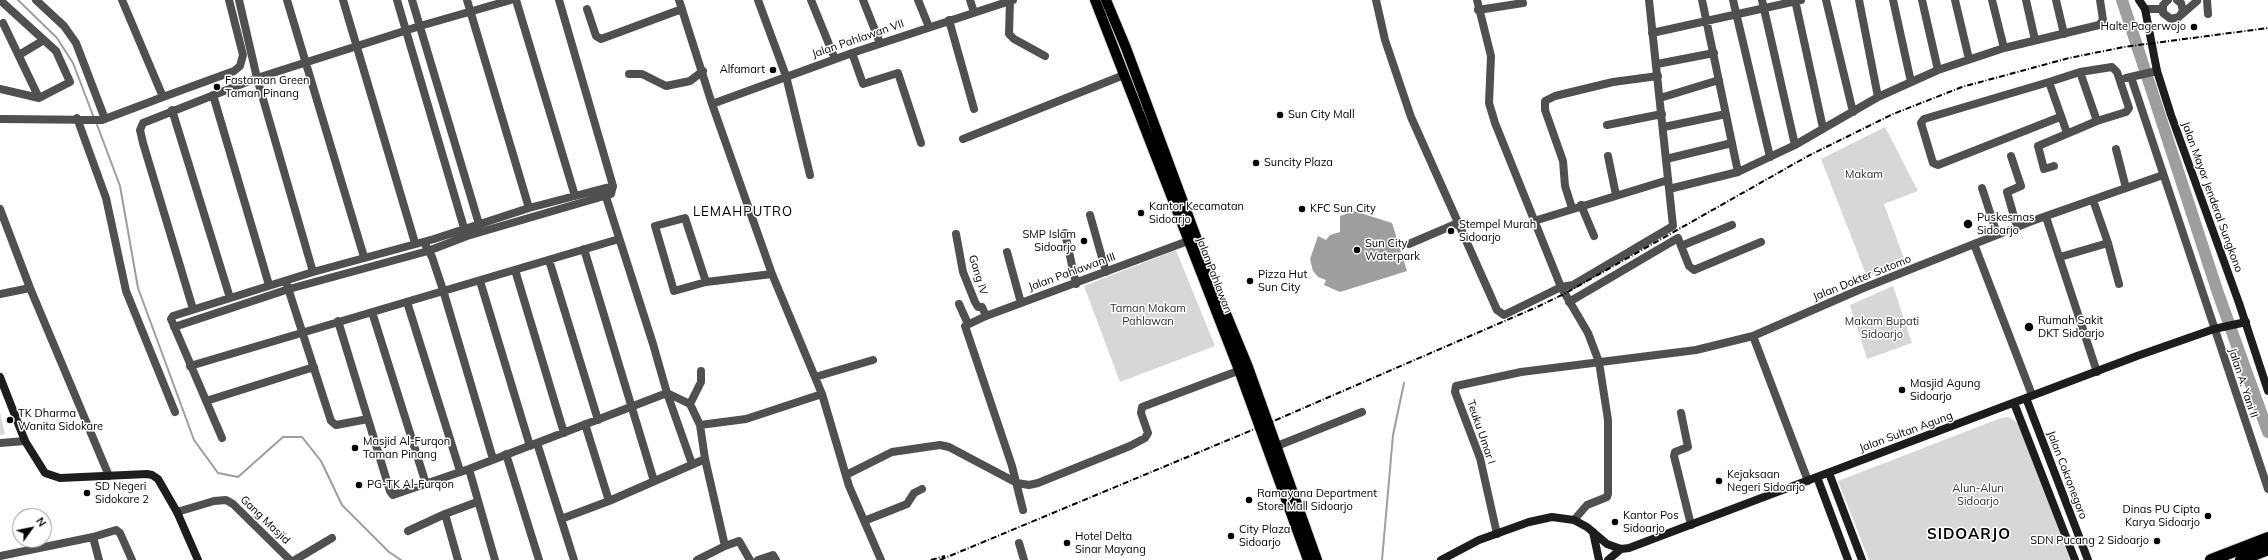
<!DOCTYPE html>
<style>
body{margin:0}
#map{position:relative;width:2268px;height:560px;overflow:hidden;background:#fff;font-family:Mulish,sans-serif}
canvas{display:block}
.north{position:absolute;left:12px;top:508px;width:40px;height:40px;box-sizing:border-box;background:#fff;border:1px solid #999;border-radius:50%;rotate:57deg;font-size:11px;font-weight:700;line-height:16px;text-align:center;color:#000}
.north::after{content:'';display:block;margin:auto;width:14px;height:18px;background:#000;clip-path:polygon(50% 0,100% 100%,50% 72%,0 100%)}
</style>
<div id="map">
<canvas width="2268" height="560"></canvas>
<div class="north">N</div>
</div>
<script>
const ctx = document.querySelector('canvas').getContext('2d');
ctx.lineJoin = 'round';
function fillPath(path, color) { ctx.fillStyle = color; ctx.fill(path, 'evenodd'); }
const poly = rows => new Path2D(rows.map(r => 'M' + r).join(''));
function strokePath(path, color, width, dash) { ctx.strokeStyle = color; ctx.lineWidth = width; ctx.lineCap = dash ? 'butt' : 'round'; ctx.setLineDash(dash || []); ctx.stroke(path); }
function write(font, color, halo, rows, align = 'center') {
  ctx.font = font + ' Mulish,sans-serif'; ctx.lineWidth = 3; ctx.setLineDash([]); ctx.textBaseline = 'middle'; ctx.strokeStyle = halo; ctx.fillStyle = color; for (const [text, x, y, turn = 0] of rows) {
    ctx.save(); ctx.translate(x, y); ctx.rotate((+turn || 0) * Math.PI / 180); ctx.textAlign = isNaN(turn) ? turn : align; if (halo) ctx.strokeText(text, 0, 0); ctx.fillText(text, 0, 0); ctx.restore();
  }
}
const green = poly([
 [1885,127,1918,191,1884,204,1905,261,1867,277,1821,159],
 [1176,250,1215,346,1120,382,1084,286],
 [1893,286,1912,343,1867,359,1850,305],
 [0,412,5,434,0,435],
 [2009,417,2020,425,2070,560,1869,560,1838,481,2001,418]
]);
const water = poly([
 [1354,211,1392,223,1407,271,1340,292,1324,285,1326,280,1318,277,1313,271,1310,259,1318,236,1326,240,1330,235,1340,232,1340,216]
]);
const stream = poly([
 [18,0,57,38,73,63,94,118],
 [96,122,120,186,138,288,194,440,218,473,238,477,283,437,302,437,321,461,342,505,389,552,401,560],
 [1382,560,1393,435,1404,383]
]);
const river = poly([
 [2122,0,2218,293,2268,432]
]);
const street = poly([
 [0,0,56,51,70,82,39,98,0,89],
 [36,0,64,26,76,43,105,119],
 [239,0,257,78,313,272],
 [287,0,364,257],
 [343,0,415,243],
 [397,0,464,228],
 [412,0,479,224],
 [467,0,529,208],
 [516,0,575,196],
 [679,0,712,104,772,274,822,394,849,486,881,560],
 [758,0,786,76,810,175],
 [811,0,835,59],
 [863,0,880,43],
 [918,0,929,27],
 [970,0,974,12],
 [1376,0,1385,40,1411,117,1497,310,1504,315,1561,287,1573,285,1673,226,1649,0],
 [1477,0,1491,56,1489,103,1495,123,1561,287,1588,333,1599,362,1608,420,1608,494,1607,497,1587,505,1574,520],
 [1702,0,1738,172],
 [1733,0,1770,157],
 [1762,0,1795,145],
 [1795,0,1823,128],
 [1826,0,1853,112],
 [1859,0,1878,97],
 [1893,0,1911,82],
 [1922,0,1938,70,2004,48,2099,25,2103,20,2100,0],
 [1955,0,1969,59],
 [1992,0,2004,48],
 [2026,0,2035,40],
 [2056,0,2064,34],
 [2168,0,2163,5,2163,13,2171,19,2179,17,2183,11,2181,3,2177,0],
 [2207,0,2208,14],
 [1010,1,1009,34,1014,39,1045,56],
 [587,9,596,36,601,39,682,9],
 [2145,9,2162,9],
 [1478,10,1523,3],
 [2181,15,2197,1],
 [949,20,974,109],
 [3,23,39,98],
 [1652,33,1801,0],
 [852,53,863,84,898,73,921,143],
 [19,55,44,40],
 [1657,64,1714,53],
 [2080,72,2097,121],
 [629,74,642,74,666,86,690,81,703,71],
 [2131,77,2268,489],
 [2126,78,2157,71],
 [2049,82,2080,72,2112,67,2117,72,2129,108,2126,112,2097,121,2038,146,2044,169,2054,166],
 [213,95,269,285],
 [163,97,234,71,240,66,243,55,229,0],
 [1660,98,1719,80],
 [712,104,852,53,1013,0],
 [172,110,230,298],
 [2060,117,1938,165,1933,163,1921,123,1924,119,2049,82,2067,133],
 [77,118,106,198,126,291,175,412],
 [0,119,102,120,163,97,122,0],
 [1607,125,1662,114],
 [1664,127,1726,114],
 [963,139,1124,75],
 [2116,149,2126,188],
 [1608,156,1616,195],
 [2011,156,2021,186,2007,192,2017,227],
 [1666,159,1732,143],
 [1982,188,1997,234],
 [1669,189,1738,172,1795,145,1878,97,1938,70],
 [606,197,653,344,667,393,692,464],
 [2093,200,2108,243,2119,284],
 [1581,205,1594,236],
 [1572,208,1565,186,1563,161,1545,110,1545,101,1555,96,1613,82,1658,76],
 [0,209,30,288,109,476],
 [1090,215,1106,272],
 [2046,217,2097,372],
 [1534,221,1668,180],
 [1065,233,1076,284],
 [956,234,963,272,975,302,978,307,982,307,986,316],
 [1409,244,1458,223],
 [1974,244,2032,221,2163,175],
 [426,246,432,257,443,290,493,459],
 [1681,246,1732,225],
 [584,249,654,481],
 [1007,252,1021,303],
 [2060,257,2108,243],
 [549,260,598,420],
 [515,270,564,433],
 [480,281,530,446],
 [706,282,685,218,655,226,674,291,706,282,772,274],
 [287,285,331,421,336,425,368,419],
 [0,294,30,288],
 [407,302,460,471],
 [1569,302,1678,238,1689,266,1694,270,1761,242],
 [959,304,968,324],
 [193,309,143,143,140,130,143,123,257,78,420,26,511,0],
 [372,312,426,484],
 [338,321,390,491,393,495,469,469,667,393,690,404,700,425,705,459,725,546,697,560],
 [174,327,289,289,428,251,467,236,611,194,613,186,611,179,559,0],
 [190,366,619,239],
 [815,377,873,360],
 [206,401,314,367],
 [690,404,701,382,701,371],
 [1681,413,1688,447,1675,452,1674,456,1691,525],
 [585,424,609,501],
 [700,425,746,419,822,394],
 [222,438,171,319,173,316,313,272,434,239,529,208,613,186],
 [0,443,25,441],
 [537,443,574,560],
 [1277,446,1362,412],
 [506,454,539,560],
 [469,469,495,560],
 [846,475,892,452,940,445,949,447,1017,483,1029,485,1038,483,1130,446,1145,438,1148,433,1141,413,1142,407,1243,369],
 [1808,481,1753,336,1861,289,1974,244,2032,395],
 [1023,510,1012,466,965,326,986,316,1188,241],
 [177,512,214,501,226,500,233,504,290,560],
 [561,519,609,501,705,459],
 [864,521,907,504,914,493,922,489],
 [408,531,445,514],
 [1497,534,1480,458,1455,392,1456,386,1521,372,1696,350,1753,336],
 [93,537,99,560],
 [1019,543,1024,560],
 [725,546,739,541,750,560],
 [0,556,93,537,116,530,120,533,132,560],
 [295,560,332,538],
 [458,560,445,514,477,502],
 [758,560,773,555,776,560]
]);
const secondary = poly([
 [2139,0,2145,9,2157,71,2171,115,2239,303,2268,391],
 [0,377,25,441,45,473,60,478,147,474,152,475,158,479,177,512,198,560],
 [2026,398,2088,560],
 [2014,403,2075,560],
 [1829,473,1862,560],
 [1817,477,1848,560],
 [1593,532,1599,560],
 [1441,560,1479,540,1529,522,1552,517,1574,520,1587,527,1607,544,1621,549,1629,548,2137,356,2214,329,2246,322],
 [1608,560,1621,549]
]);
const primary = poly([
 [1095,0,1239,370,1308,560],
 [1106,0,1126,48,1212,280,1248,367,1317,560]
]);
const highway = poly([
 [2211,560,2268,538],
 [2241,560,2268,549]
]);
const rail = poly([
 [931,560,945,556],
 [940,560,1269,423,1537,307,1564,294,1808,156,1893,114,1962,87,2069,58,2124,47,2268,28]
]);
const markers = [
 [2194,27,4,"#000"],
 [773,70,4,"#000"],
 [217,87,4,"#000"],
 [1280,115,4,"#000"],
 [1256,163,4,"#000"],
 [1302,209,4,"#000"],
 [1141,213,4,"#000"],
 [1968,224,5,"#000"],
 [1451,231,4,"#000"],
 [1084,241,4,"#000"],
 [1357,250,4,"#000"],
 [1250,281,4,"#000"],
 [2029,327,5,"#000"],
 [1902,390,4,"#000"],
 [10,420,4,"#000"],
 [355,448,4,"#000"],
 [1719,481,4,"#000"],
 [359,485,4,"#000"],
 [87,493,4,"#000"],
 [1249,500,4,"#000"],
 [2208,516,4,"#000"],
 [1615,522,4,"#000"],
 [1231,536,4,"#000"],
 [2157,541,4,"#000"],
 [1067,543,4,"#000"]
];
const poiNames = [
 ["Halte Pagerwojo",2186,27,"right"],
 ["Alfamart",765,70,"right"],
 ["Fastaman Green",225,81],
 ["Taman Pinang",225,94],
 ["Sun City Mall",1288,115],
 ["Suncity Plaza",1264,163],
 ["Kantor Kecamatan",1149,207],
 ["Sidoarjo",1149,220],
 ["KFC Sun City",1310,209],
 ["Puskesmas",1977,218],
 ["Sidoarjo",1977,231],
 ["Stempel Murah",1459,225],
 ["Sidoarjo",1459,238],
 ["SMP Islam",1076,235,"right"],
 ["Sidoarjo",1076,248,"right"],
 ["Sun City",1365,244],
 ["Waterpark",1365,257],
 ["Pizza Hut",1258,275],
 ["Sun City",1258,288],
 ["Rumah Sakit",2038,321],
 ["DKT Sidoarjo",2038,334],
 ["Masjid Agung",1910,384],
 ["Sidoarjo",1910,397],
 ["TK Dharma",18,414],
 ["Wanita Sidokare",18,427],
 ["Masjid Al-Furqon",363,442],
 ["Taman Pinang",363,455],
 ["Kejaksaan",1727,475],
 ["Negeri Sidoarjo",1727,488],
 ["PG-TK Al-Furqon",367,485],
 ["SD Negeri",95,487],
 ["Sidokare 2",95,500],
 ["Ramayana Department",1257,494],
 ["Store Mall Sidoarjo",1257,507],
 ["Dinas PU Cipta",2200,510,"right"],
 ["Karya Sidoarjo",2200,523,"right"],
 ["Kantor Pos",1623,516],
 ["Sidoarjo",1623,529],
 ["City Plaza",1239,530],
 ["Sidoarjo",1239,543],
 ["Hotel Delta",1075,537],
 ["Sinar Mayang",1075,550],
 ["SDN Pucang 2 Sidoarjo",2149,541,"right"]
];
const streetNames = [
 ["Jalan Pahlawan VII",858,39,-19],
 ["Jalan Mayor Jenderal Sungkono",2212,197,70],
 ["Jalan Pahlawan III",1072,272,-20],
 ["Gang IV",978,275,73],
 ["Jalan Pahlawan",1214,275,69],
 ["Jalan Dokter Sutomo",1862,278,-22],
 ["Jalan A. Yani II",2243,383,72],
 ["Teuku Umar I",1481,432,71],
 ["Jalan Sultan Agung",1906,432,-20],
 ["Jalan Cokronegoro",2067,475,69],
 ["Gang Masjid",265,520,44]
];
const parkNames = [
 ["Makam",1864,175],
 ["Taman Makam",1148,309],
 ["Pahlawan",1148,322],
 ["Makam Bupati",1882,322],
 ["Sidoarjo",1882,335],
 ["Alun-Alun",1978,489],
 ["Sidoarjo",1978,502]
];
const quarterNames = [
 ["LEMAHPUTRO",743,212]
];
const districtNames = [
 ["SIDOARJO",1969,534]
];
fillPath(green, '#d7d7d7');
fillPath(water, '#9e9e9e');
strokePath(stream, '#9e9e9e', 2);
strokePath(river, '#9e9e9e', 12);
strokePath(primary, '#dbdbdb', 12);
strokePath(highway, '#dbdbdb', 14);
strokePath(street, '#505050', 8);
strokePath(secondary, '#1d1d1d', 8);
strokePath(primary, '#000', 10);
strokePath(highway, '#000', 12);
strokePath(rail, '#000', 2, [6, 2, 1, 2]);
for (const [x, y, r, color] of markers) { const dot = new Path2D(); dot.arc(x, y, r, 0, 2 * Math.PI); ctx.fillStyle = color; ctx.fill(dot); strokePath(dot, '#fff', 1.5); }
write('11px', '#000', '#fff', poiNames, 'left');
write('11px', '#000', '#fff', streetNames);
write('11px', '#2e2e2e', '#fff', parkNames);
ctx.letterSpacing = '1px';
write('13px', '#000', '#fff', quarterNames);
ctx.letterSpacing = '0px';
ctx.letterSpacing = '1px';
write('bold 15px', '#000', '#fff', districtNames);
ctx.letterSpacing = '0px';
</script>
